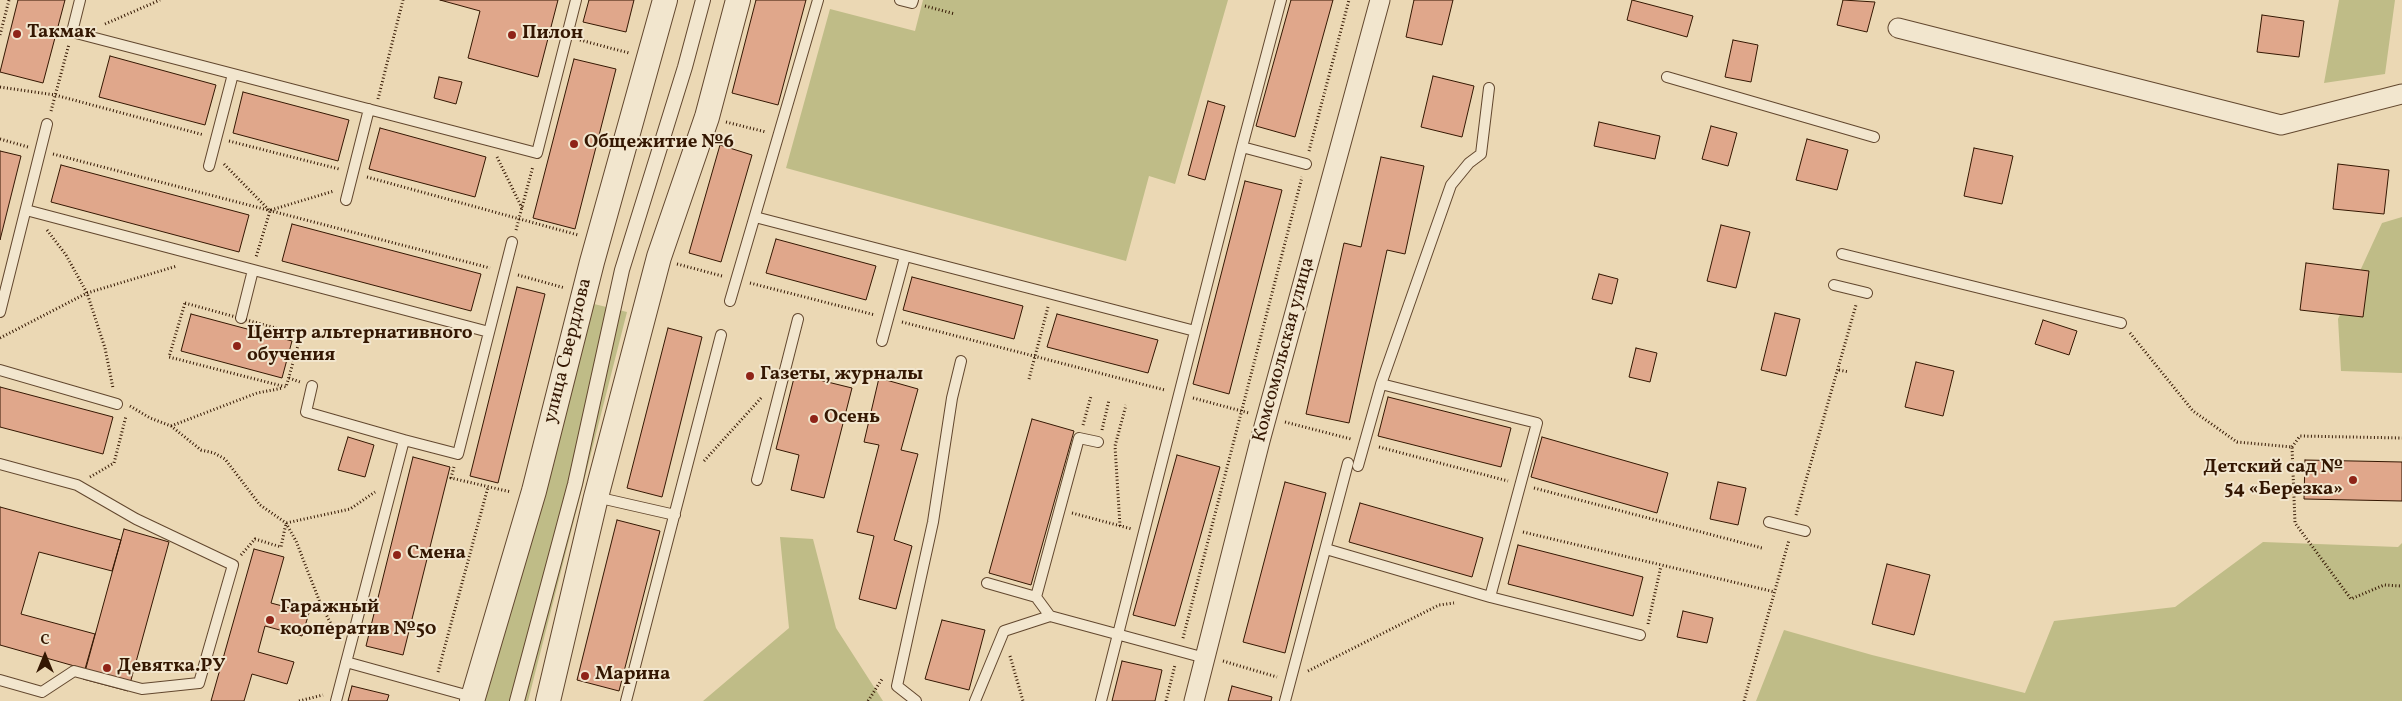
<!DOCTYPE html>
<meta charset="utf-8">
<style>
body{margin:0}
#map{position:relative;width:2402px;height:701px;overflow:hidden;background:#ebd8b4;font-family:Vollkorn,serif}
canvas{display:block}
.north{position:absolute;left:20px;top:631px;width:50px;height:50px;-webkit-text-stroke:4px #f2e6ce;paint-order:stroke;rotate:0deg;font-size:14px;font-weight:700;line-height:20px;text-align:center;color:#341702}
.north::after{content:'';display:block;margin:auto;width:18px;height:22px;background:#341702;clip-path:polygon(50% 0,100% 100%,50% 72%,0 100%)}
</style>
<div id="map">
<canvas width="2402" height="701"></canvas>
<div class="north">С</div>
</div>
<script>
const ctx = document.querySelector('canvas').getContext('2d');
ctx.lineJoin = 'round';
function fillPath(path, color) { ctx.fillStyle = color; ctx.fill(path, 'evenodd'); }
const poly = rows => new Path2D(rows.map(r => 'M' + r).join(''));
function strokePath(path, color, width, dash) { ctx.strokeStyle = color; ctx.lineWidth = width; ctx.lineCap = dash ? 'butt' : 'round'; ctx.setLineDash(dash || []); ctx.stroke(path); }
function write(font, color, halo, rows, align = 'center') {
  ctx.font = font + ' Vollkorn,serif'; ctx.lineWidth = 4; ctx.setLineDash([]); ctx.textBaseline = 'middle'; ctx.strokeStyle = halo; ctx.fillStyle = color; for (const [text, x, y, turn = 0] of rows) {
    ctx.save(); ctx.translate(x, y); ctx.rotate((+turn || 0) * Math.PI / 180); ctx.textAlign = isNaN(turn) ? turn : align; if (halo) ctx.strokeText(text, 0, 0); ctx.fillText(text, 0, 0); ctx.restore();
  }
}
const green = poly([
 [923,0,1228,0,1175,184,1149,176,1126,261,786,168,830,9,915,31],
 [2339,0,2395,0,2385,74,2324,83],
 [2402,217,2402,373,2341,371,2338,319,2382,223],
 [594,304,627,312,528,701,485,701],
 [780,537,813,539,836,628,883,701,703,701,789,628],
 [2263,542,2398,547,2402,543,2402,701,1756,701,1784,630,1872,655,2025,693,2054,621,2175,607]
]);
const building = poly([
 [18,0,65,0,43,83,0,72,18,0],
 [440,0,558,0,538,77,468,58,480,11,440,0],
 [589,0,634,0,626,32,583,22,589,0],
 [756,0,806,0,778,105,732,93,756,0],
 [1291,0,1333,0,1295,137,1256,126,1291,0],
 [1414,0,1453,0,1442,45,1406,37,1414,0],
 [1632,0,1693,16,1687,37,1627,20,1632,0],
 [1843,0,1875,2,1867,32,1837,25,1843,0],
 [2262,15,2304,21,2299,57,2257,52,2262,15],
 [1733,40,1758,45,1751,82,1725,77,1733,40],
 [110,56,216,85,205,125,99,97,110,56],
 [574,59,616,69,575,229,533,218,574,59],
 [1433,76,1474,86,1462,137,1421,127,1433,76],
 [439,77,462,82,456,104,434,98,439,77],
 [243,92,349,120,338,161,233,133,243,92],
 [1208,101,1225,106,1205,180,1188,175,1208,101],
 [1599,122,1660,136,1655,159,1594,146,1599,122],
 [1711,126,1737,133,1728,166,1702,159,1711,126],
 [380,128,486,157,475,197,369,169,380,128],
 [1807,139,1848,150,1837,190,1796,180,1807,139],
 [720,145,752,155,721,262,689,253,720,145],
 [1974,148,2013,156,2002,204,1964,196,1974,148],
 [0,151,21,156,0,240,0,151],
 [1381,157,1424,166,1405,254,1387,250,1349,423,1306,414,1344,243,1361,247,1381,157],
 [2338,164,2389,170,2384,214,2333,209,2338,164],
 [61,165,249,215,239,252,51,202,61,165],
 [1245,181,1282,190,1229,394,1193,384,1245,181],
 [292,224,481,274,471,311,282,261,292,224],
 [1721,225,1750,232,1736,288,1707,281,1721,225],
 [776,239,876,266,866,300,766,273,776,239],
 [2306,263,2369,271,2363,317,2300,310,2306,263],
 [1599,274,1618,279,1612,304,1592,299,1599,274],
 [912,277,1023,306,1014,339,903,310,912,277],
 [517,287,545,294,498,483,470,476,517,287],
 [1775,313,1800,319,1786,376,1761,370,1775,313],
 [191,314,292,341,282,378,181,351,191,314],
 [1057,314,1158,340,1148,373,1047,347,1057,314],
 [2043,320,2077,331,2069,355,2035,344,2043,320],
 [668,328,702,337,662,497,627,488,668,328],
 [1636,348,1657,353,1650,382,1629,377,1636,348],
 [1916,362,1954,371,1943,416,1905,407,1916,362],
 [795,374,852,388,824,498,791,490,799,455,776,449,795,374],
 [879,378,918,389,901,450,918,454,894,540,912,546,896,609,859,599,874,536,857,532,879,445,864,442,879,378],
 [0,387,113,417,103,454,0,427,0,387],
 [1388,397,1511,428,1501,467,1378,436,1388,397],
 [1032,419,1074,431,1031,585,989,573,1032,419],
 [348,437,374,445,365,477,338,470,348,437],
 [1542,437,1668,473,1657,513,1531,477,1542,437],
 [1177,455,1220,467,1175,626,1133,615,1177,455],
 [413,457,450,467,403,655,366,646,413,457],
 [2305,460,2402,462,2402,501,2304,499,2305,460],
 [1285,482,1326,493,1285,653,1243,642,1285,482],
 [1718,482,1746,488,1738,525,1710,519,1718,482],
 [1360,503,1483,538,1472,577,1349,542,1360,503],
 [0,507,121,540,112,571,39,552,21,614,95,634,85,669,0,645,0,507],
 [617,520,660,531,619,691,577,680,617,520],
 [124,529,169,542,128,691,83,679,124,529],
 [1518,545,1643,577,1633,616,1508,584,1518,545],
 [254,549,284,557,271,603,309,613,302,636,265,626,258,652,294,662,287,684,252,674,244,701,211,701,254,549],
 [1887,564,1930,575,1914,635,1872,624,1887,564],
 [1683,611,1713,618,1707,643,1677,637,1683,611],
 [942,620,985,630,969,690,925,679,942,620],
 [1122,661,1162,670,1155,701,1112,701,1122,661],
 [352,686,389,695,387,701,348,701,352,686],
 [1232,686,1272,697,1271,701,1228,701,1232,686]
]);
const path = poly([
 [925,6,955,14],
 [105,24,160,0],
 [0,35,9,0],
 [580,40,629,53],
 [0,87,55,95,204,135],
 [378,99,403,0],
 [51,111,69,44],
 [726,122,766,132],
 [0,139,28,147],
 [229,141,339,169],
 [1309,151,1349,0],
 [53,154,490,268],
 [497,157,522,208],
 [224,164,270,211,256,257],
 [367,177,578,235],
 [271,210,334,191],
 [47,230,66,255,87,293,105,348,113,388],
 [516,230,533,166],
 [677,264,722,276],
 [518,275,565,288],
 [750,283,875,315],
 [185,303,301,335,286,387,169,357,185,303],
 [902,322,1165,390],
 [2130,333,2193,411,2237,442,2292,447,2295,523,2351,599,2384,585,2402,586],
 [0,338,87,293,177,266],
 [1839,370,1849,372],
 [289,378,300,382],
 [1029,379,1048,307],
 [1193,398,1249,413],
 [130,406,150,418,171,426,201,450,214,453,225,459,260,505,286,523,296,541,321,605,338,637],
 [1285,422,1351,439],
 [1083,425,1091,396],
 [171,426,257,393,283,388],
 [1102,430,1109,400],
 [1379,447,1508,481],
 [2292,447,2300,436,2402,438],
 [704,461,762,397],
 [454,467,451,478,511,492],
 [90,477,114,463,126,416],
 [1534,488,1762,548],
 [1072,513,1132,529],
 [1796,515,1856,305],
 [1120,526,1115,446,1126,405],
 [1523,532,1775,592],
 [241,555,255,539,281,547,286,523,350,509,375,492],
 [1648,624,1661,566],
 [1183,638,1302,177],
 [1010,656,1023,701],
 [1223,661,1277,677],
 [1308,671,1439,605,1454,603],
 [438,672,488,487],
 [299,701,323,695],
 [868,701,882,679],
 [1166,701,1175,665],
 [1744,701,1789,540]
]);
const service = poly([
 [80,0,72,32,537,153,576,0],
 [900,0,912,3,913,0],
 [1281,0,1242,147,1306,164],
 [1667,77,1874,137],
 [1489,88,1481,154,1469,163,1451,185,1381,384,1537,423,1490,597],
 [209,166,233,74],
 [346,200,369,109],
 [26,210,489,332],
 [755,217,1195,331],
 [1842,254,2121,323],
 [1834,285,1867,293],
 [730,301,818,0],
 [0,312,47,124],
 [241,318,253,270],
 [882,341,905,256],
 [0,370,117,404],
 [312,386,306,412,404,440],
 [0,464,77,485,136,519,233,565,199,683,142,689,74,671,42,692,0,680],
 [1358,466,1381,384],
 [757,480,798,319],
 [596,497,675,515],
 [1769,522,1805,531],
 [1326,549,1490,597,1640,635],
 [987,583,1036,597,1050,616],
 [1036,597,1079,438,1098,442],
 [346,662,473,697],
 [336,701,404,440,458,454,512,242],
 [626,701,721,335],
 [916,701,897,686,933,522,952,398,961,361],
 [975,701,1004,631,1050,616,1205,658],
 [1101,701,1242,147],
 [1285,701,1348,463]
]);
const pedestrian = poly([
 [517,701,575,484,622,270,685,67,703,0]
]);
const minor = poly([
 [1898,28,2281,125,2402,94],
 [1194,701,1260,441,1380,0]
]);
const tertiary = poly([
 [472,701,534,491,592,262,665,0],
 [548,701,596,497,659,257,707,117,738,0]
]);
const markers = [
 [17,34,5,"#8f2418"],
 [512,35,5,"#8f2418"],
 [574,144,5,"#8f2418"],
 [237,346,5,"#8f2418"],
 [750,376,5,"#8f2418"],
 [814,419,5,"#8f2418"],
 [2353,480,5,"#8f2418"],
 [397,555,5,"#8f2418"],
 [270,620,5,"#8f2418"],
 [107,668,5,"#8f2418"],
 [585,676,5,"#8f2418"]
];
const poiNames = [
 ["Такмак",27,34],
 ["Пилон",522,35],
 ["Общежитие №6",584,144],
 ["Центр альтернативного",247,335],
 ["обучения",247,357],
 ["Газеты, журналы",760,376],
 ["Осень",824,419],
 ["Детский сад №",2343,469,"right"],
 ["54 «Березка»",2343,491,"right"],
 ["Смена",407,555],
 ["Гаражный",280,609],
 ["кооператив №50",280,631],
 ["Девятка.РУ",117,668],
 ["Марина",595,676]
];
const streetNames = [
 ["Комсомольская улица",1285,350,-75],
 ["улица Свердлова",569,351,-76]
];
fillPath(green, '#bfbc87');
fillPath(building, '#e0a78b');
strokePath(building, '#341702', 1);
strokePath(service, '#62472e', 12);
strokePath(pedestrian, '#62472e', 16);
strokePath(minor, '#62472e', 21);
strokePath(tertiary, '#62472e', 26);
strokePath(path, '#341702', 3, [1, 2.5]);
strokePath(service, '#f2e6ce', 10);
strokePath(pedestrian, '#f2e6ce', 14);
strokePath(minor, '#f2e6ce', 19);
strokePath(tertiary, '#f2e6ce', 24);
for (const [x, y, r, color] of markers) { const dot = new Path2D(); dot.arc(x, y, r, 0, 2 * Math.PI); ctx.fillStyle = color; ctx.fill(dot); strokePath(dot, '#f2e6ce', 2); }
write('bold 19px', '#341702', '#f2e6ce', poiNames, 'left');
write('19px', '#341702', '#f2e6ce', streetNames);
</script>
